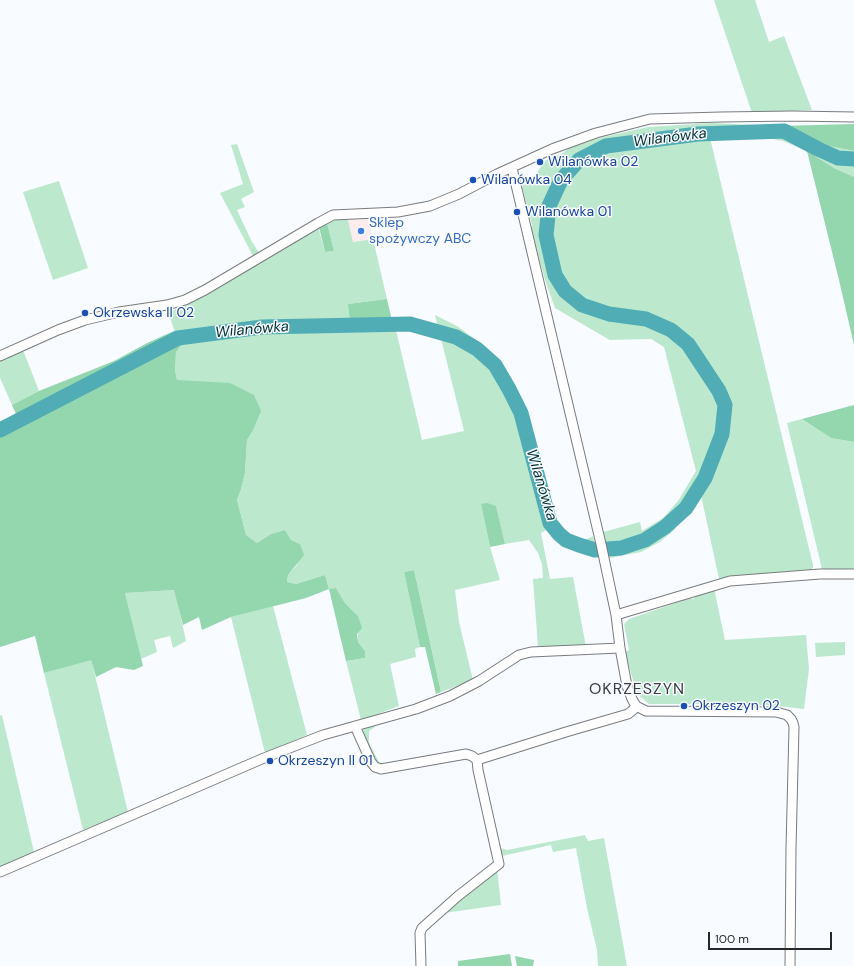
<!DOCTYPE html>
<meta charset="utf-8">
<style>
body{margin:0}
#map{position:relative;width:854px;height:966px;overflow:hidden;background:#f8fbff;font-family:"DM Sans",sans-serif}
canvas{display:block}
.scale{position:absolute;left:708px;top:932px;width:124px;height:18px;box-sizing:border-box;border:2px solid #272829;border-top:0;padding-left:5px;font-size:12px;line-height:14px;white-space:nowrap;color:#272829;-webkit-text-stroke:3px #f8fbff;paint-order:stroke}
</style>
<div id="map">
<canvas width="854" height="966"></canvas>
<div class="scale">100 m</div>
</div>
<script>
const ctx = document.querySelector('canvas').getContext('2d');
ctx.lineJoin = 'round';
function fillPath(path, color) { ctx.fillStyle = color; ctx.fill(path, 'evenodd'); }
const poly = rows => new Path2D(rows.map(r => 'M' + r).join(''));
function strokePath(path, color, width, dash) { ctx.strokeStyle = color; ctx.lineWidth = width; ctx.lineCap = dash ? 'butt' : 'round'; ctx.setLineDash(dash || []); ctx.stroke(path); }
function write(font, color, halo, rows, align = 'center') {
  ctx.font = font + ' "DM Sans",sans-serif'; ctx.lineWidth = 3; ctx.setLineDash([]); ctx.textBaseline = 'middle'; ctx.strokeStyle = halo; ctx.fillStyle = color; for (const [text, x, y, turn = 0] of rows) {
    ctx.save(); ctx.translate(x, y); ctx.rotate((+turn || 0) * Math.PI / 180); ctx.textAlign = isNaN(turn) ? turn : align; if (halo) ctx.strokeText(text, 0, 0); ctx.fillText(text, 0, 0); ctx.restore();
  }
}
const commercial = poly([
 [368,219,373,239,353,242,348,220]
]);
const green = poly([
 [714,0,755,0,769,42,784,36,812,110,752,113],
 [712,123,779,126,800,134,814,141,829,146,854,151,854,177,834,168,807,151,783,141,751,135,710,138,813,565,813,568,807,572,719,579,701,495,686,515,674,530,660,542,641,552,610,558,605,543,603,532,640,522,642,531,663,518,678,501,696,471,664,347,651,339,610,340,601,335,555,308,545,280,531,229,532,225,522,186,530,182,546,160,563,153,569,148,599,138,648,127],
 [237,144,254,192,241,199,245,207,237,210,251,240,259,253,253,256,220,193,243,184,231,145],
 [59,181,88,268,53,280,23,192],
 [340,219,348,220,353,242,373,239,387,299,348,304,349,315,351,321,392,321,396,330,422,440,464,431,435,315,457,326,475,339,488,350,499,362,511,380,518,398,547,495,556,518,561,528,568,534,578,539,583,541,593,536,598,557,577,550,557,537,551,528,541,533,550,579,573,577,586,647,538,647,533,579,543,578,542,564,538,553,529,540,505,544,496,507,481,504,490,547,500,580,455,590,459,622,473,680,441,692,414,570,404,572,420,647,415,649,416,657,390,664,399,706,361,720,346,661,365,658,365,651,358,642,358,616,345,603,336,588,329,589,325,575,296,584,287,582,288,575,297,565,300,544,291,540,285,530,271,534,257,543,246,535,237,500,241,489,245,473,247,440,252,432,177,380,175,370,176,352,184,342,178,343,119,371,27,418,0,433,0,425,176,336,168,311,182,308,248,268,318,227,325,252,334,251,327,223],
 [23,350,39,391,12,405,0,378,0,361],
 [802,419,831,438,854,442,854,569,822,569,787,423],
 [714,588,725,640,806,635,809,669,804,709,769,705,714,706,704,704,649,704,637,694,625,652,629,650,624,624,629,619,690,598,694,599,695,594],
 [175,590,186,641,173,648,170,636,154,640,157,652,141,659,125,593],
 [273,606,307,735,265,753,231,617],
 [845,642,845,655,816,657,815,643],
 [91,659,128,812,83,830,44,673],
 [2,715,34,852,0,867,0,716],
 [372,725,375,727,369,731,369,743,379,762,387,766,375,763,362,737,364,729],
 [585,835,588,841,604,838,627,966,598,966,597,950,587,908,576,848,553,852,551,845,502,856,500,848,507,850],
 [497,869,501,905,444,913]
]);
const forest = poly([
 [854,124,854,151,829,146,814,141,800,134,779,126],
 [807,151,834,168,854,177,854,345,839,280],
 [327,223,334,251,325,252,319,227],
 [387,299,392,321,351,321,349,315,348,304],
 [174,331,176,336,17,416,12,405,39,391,114,361,147,343],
 [184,342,176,352,175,370,177,380,230,383,254,395,261,411,252,432,247,440,245,473,241,489,237,500,246,535,257,543,271,534,285,530,291,540,300,544,304,555,288,575,287,582,296,584,325,575,329,589,336,588,345,603,358,616,362,628,357,634,358,642,365,651,365,658,346,661,329,589,306,598,231,617,202,630,199,617,183,625,174,590,125,593,143,666,134,670,116,667,96,677,91,660,44,673,35,636,0,647,0,433,27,418,119,371,178,343],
 [854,405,854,442,831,438,802,419],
 [487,503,496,506,505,544,490,547,481,504],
 [414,570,441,692,436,694,425,647,420,647,404,572],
 [510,954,512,966,458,966,458,961],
 [515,956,534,960,533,966,517,966]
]);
const river = poly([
 [0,430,178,338,262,327,410,324,456,337,477,349,495,365,509,389,521,413,550,523,559,534,566,540,579,545,595,550,621,548,645,540,665,527,686,508,705,478,722,434,725,405,719,391,688,344,671,330,646,319,609,314,582,305,565,291,555,275,546,235,549,206,561,180,579,160,606,146,698,134,784,131,818,149,838,158,854,159]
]);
const minor = poly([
 [512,168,601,544,616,615,620,648,627,686,632,699,636,706,646,711,776,712,787,715,791,719,793,723,794,727,791,848,790,966],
 [0,356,58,330,85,320,119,312,167,305,185,300,205,290,318,223,333,215,398,212,430,206,459,194,497,174,552,149,596,133,650,119,721,117,793,116,854,117],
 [616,615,730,581,820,574,854,574],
 [355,726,371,762,375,767,381,769,466,754,472,756,477,760,566,732,628,714,633,710,636,706],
 [0,872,264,758,323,735,416,709,450,696,479,681,519,655,531,652,620,648],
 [421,966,420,933,422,928,458,896,499,864,478,770,477,760]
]);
const markers = [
 [540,162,4,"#1a4fb4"],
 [473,180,4,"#1a4fb4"],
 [517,212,4,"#1a4fb4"],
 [361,231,4,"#3f7fe0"],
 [85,313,4,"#1a4fb4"],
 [684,706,4,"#1a4fb4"],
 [270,761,4,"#1a4fb4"]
];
const transitNames = [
 ["Wilanówka 02",548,162],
 ["Wilanówka 04",481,180],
 ["Wilanówka 01",525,212],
 ["Okrzewska II 02",93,313],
 ["Okrzeszyn 02",692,706],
 ["Okrzeszyn II 01",278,761]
];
const shopNames = [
 ["Sklep",369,223],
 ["spożywczy ABC",369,239]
];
const waterNames = [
 ["Wilanówka",670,138,-7],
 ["Wilanówka",252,330,-5],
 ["Wilanówka",541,485,73]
];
const quarterNames = [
 ["OKRZESZYN",637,690]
];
fillPath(commercial, '#fcecee');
fillPath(green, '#bce9cd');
fillPath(forest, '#94d6ae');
strokePath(river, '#50acb5', 15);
strokePath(minor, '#797b7f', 11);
strokePath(minor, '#fff', 9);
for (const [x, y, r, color] of markers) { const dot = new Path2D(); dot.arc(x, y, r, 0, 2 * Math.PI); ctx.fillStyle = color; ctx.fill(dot); strokePath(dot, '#f8fbff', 1.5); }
write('14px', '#164399', '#f8fbff', transitNames, 'left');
write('14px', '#366cbe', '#f8fbff', shopNames, 'left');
write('italic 15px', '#023135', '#f8fbff', waterNames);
ctx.letterSpacing = '1px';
write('16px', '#3a3c3f', '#f8fbff', quarterNames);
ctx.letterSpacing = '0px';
</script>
